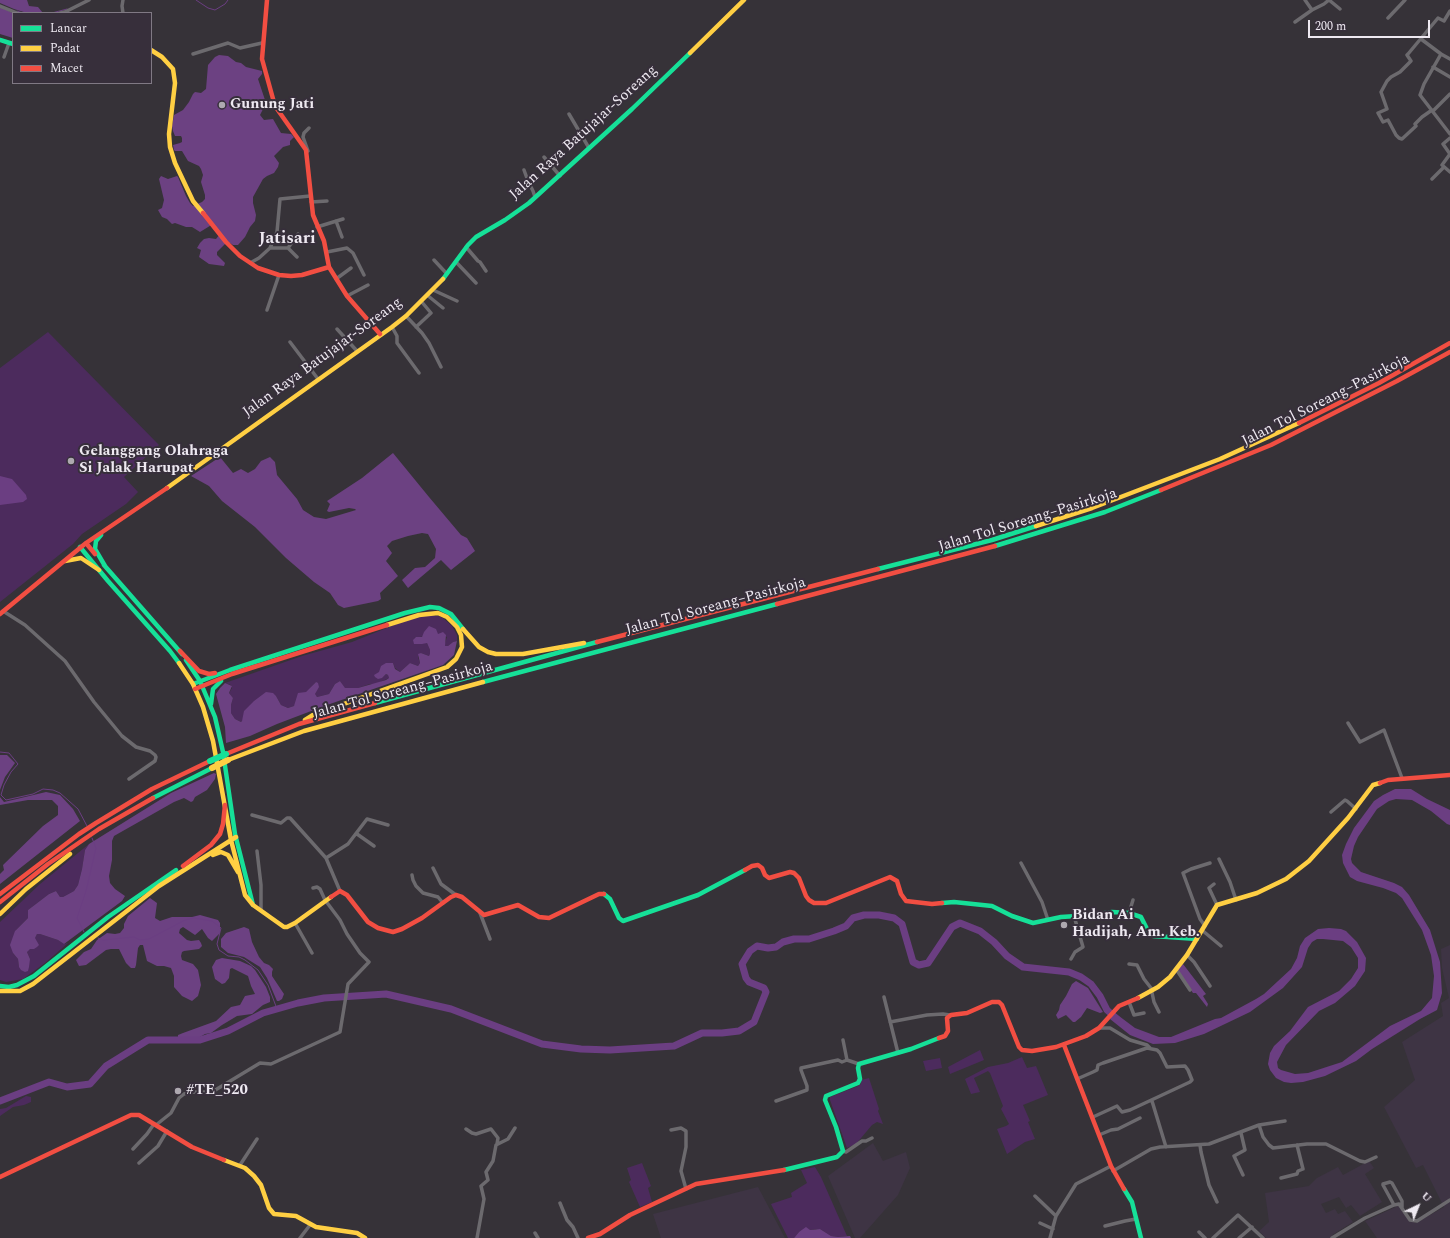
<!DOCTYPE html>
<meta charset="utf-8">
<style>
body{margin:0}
#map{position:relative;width:1450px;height:1238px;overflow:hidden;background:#363238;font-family:Spectral,serif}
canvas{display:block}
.legend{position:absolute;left:12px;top:12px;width:140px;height:72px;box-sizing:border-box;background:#372f3b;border:1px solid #807984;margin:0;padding:5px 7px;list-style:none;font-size:12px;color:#eee9f1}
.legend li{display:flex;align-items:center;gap:8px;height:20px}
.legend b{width:20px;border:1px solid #807984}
.north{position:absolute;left:1398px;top:1186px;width:40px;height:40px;-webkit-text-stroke:3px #372f3b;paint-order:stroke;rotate:43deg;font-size:11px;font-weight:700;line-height:16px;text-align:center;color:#eee9f1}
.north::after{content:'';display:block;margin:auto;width:14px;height:18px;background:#eee9f1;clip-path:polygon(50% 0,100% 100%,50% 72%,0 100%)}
.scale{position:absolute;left:1308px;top:20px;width:122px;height:18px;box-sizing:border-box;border:2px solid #eee9f1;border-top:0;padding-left:5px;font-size:12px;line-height:14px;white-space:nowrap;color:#eee9f1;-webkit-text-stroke:3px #372f3b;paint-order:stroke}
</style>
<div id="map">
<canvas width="1450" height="1238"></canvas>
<ul class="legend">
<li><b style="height:5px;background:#16e098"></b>Lancar</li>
<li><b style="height:5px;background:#ffcf43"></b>Padat</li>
<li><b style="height:5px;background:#f24e42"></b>Macet</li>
</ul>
<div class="north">U</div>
<div class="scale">200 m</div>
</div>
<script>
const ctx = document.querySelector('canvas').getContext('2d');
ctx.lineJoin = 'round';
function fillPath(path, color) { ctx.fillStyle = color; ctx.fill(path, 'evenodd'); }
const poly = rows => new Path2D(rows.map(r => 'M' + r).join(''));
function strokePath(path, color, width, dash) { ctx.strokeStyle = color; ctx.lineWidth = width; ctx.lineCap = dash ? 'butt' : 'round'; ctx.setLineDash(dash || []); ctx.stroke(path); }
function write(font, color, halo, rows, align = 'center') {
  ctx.font = font + ' Spectral,serif'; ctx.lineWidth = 4; ctx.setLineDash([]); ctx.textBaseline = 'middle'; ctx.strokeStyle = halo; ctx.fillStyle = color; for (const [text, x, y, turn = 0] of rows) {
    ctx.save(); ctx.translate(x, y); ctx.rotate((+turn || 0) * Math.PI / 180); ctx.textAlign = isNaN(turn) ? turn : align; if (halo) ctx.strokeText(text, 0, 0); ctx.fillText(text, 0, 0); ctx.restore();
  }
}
const built = poly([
 [1450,945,1450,1238,1377,1238,1365,1221,1400,1205,1411,1221,1416,1223,1444,1207,1423,1165,1416,1168,1384,1107,1415,1080,1402,1042,1443,1016,1441,1003,1449,998,1442,968,1441,949],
 [873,1143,883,1161,906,1152,910,1168,898,1195,860,1238,855,1238,828,1176],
 [1369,1161,1374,1168,1365,1174,1382,1202,1360,1216,1351,1205,1346,1208,1339,1197,1321,1204,1326,1213,1335,1209,1338,1214,1345,1211,1353,1222,1332,1235,1334,1238,1266,1238,1259,1231,1269,1222,1265,1193,1309,1186,1317,1178,1338,1167,1343,1175],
 [758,1187,785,1238,661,1238,653,1214]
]);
const green = poly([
 [48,332,159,445,124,477,138,492,126,504,82,534,73,544,0,602,0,368],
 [423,616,438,616,443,618,452,626,457,635,457,641,453,642,448,646,444,646,447,637,438,634,414,638,427,643,430,650,431,655,429,656,421,653,418,657,420,663,418,666,410,663,400,672,395,668,393,663,382,678,386,674,388,675,389,678,376,684,370,684,358,688,345,689,340,681,335,684,329,694,317,697,315,695,316,682,294,706,288,708,281,705,276,696,241,722,235,719,231,713,231,705,233,698,229,693,232,688,231,685,225,683,302,656,352,642,399,623],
 [89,844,85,850,82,869,78,885,74,891,63,897,60,897,56,891,49,894,28,910,28,918,16,930,13,953,18,959,19,967,30,959,27,952,37,934,40,934,58,940,64,944,68,943,45,963,23,979,6,982,0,980,0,922,40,884],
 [980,1050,984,1060,950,1074,948,1067],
 [1022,1057,1027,1068,1036,1066,1048,1095,1023,1105,1030,1121,1028,1122,1035,1139,1025,1142,1007,1154,997,1129,1006,1126,1009,1124,1001,1109,1003,1106,990,1073,988,1071,974,1078,980,1092,971,1094,965,1079,988,1067,1008,1063],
 [940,1058,942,1068,926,1071,923,1061],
 [869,1078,879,1109,878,1111,883,1124,877,1122,872,1125,856,1144,847,1148,830,1100,830,1097,858,1086,861,1084,861,1080],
 [26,1096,31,1097,31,1102,24,1105,13,1107,0,1116,0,1109,6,1108],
 [642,1163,651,1186,648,1188,652,1202,640,1207,629,1182,631,1180,627,1168],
 [815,1167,821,1177,847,1236,838,1237,831,1236,820,1229,816,1229,799,1232,794,1238,788,1238,771,1204,792,1197,791,1193,807,1183,801,1170]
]);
const forest = poly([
 [0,0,27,0,29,6,38,7,43,13,27,13,14,9,0,3],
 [0,7,13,13,13,38,0,34],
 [219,55,228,56,236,62,241,63,246,67,262,71,262,74,258,79,266,103,260,115,264,120,273,119,281,133,291,134,294,137,290,141,290,145,283,147,274,156,279,163,278,167,274,173,267,176,263,179,253,197,253,203,256,215,255,221,250,227,245,237,238,245,233,245,230,243,225,244,217,252,217,255,225,263,224,266,209,264,199,257,201,250,197,248,200,243,204,239,209,238,216,239,220,234,213,224,200,232,192,227,186,227,175,223,172,224,167,219,162,217,158,210,162,208,164,200,159,179,161,176,168,179,177,176,178,177,186,196,190,203,193,206,202,202,205,199,205,195,201,182,203,175,201,169,199,166,188,161,182,151,175,151,174,150,173,145,180,143,182,142,182,138,181,136,175,136,173,131,172,126,174,115,183,110,189,102,193,94,195,92,201,93,206,89,208,65,215,57],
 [393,453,429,497,461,535,467,538,475,551,451,570,441,560,408,588,402,580,415,568,425,567,435,558,436,549,428,534,422,533,408,536,392,541,387,546,392,553,386,561,398,576,380,593,381,599,378,601,344,608,338,605,330,593,314,582,286,558,255,527,222,501,209,486,191,476,220,457,233,473,241,469,248,473,255,469,261,461,270,457,275,462,277,475,297,499,303,510,314,517,326,519,356,510,355,509,349,508,329,512,327,511,330,504,327,501,362,478],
 [429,626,436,629,438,634,443,632,446,635,445,646,448,646,453,642,457,641,454,655,443,665,327,705,277,724,250,736,226,743,225,727,216,694,220,688,225,683,232,686,229,693,233,698,231,705,231,713,235,719,241,722,242,721,244,711,254,701,266,692,273,693,276,696,281,705,288,708,294,706,298,693,306,692,316,682,318,683,319,687,315,694,317,697,329,694,335,684,340,681,345,688,358,688,386,680,389,678,388,675,386,674,382,678,378,679,375,677,374,675,379,672,381,666,386,663,393,663,395,669,400,672,410,663,418,666,420,663,418,654,421,653,429,656,430,654,430,650,427,643,422,644,414,644,413,640,416,637,422,637,424,632],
 [0,755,7,755,15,763,5,777,0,790],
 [214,773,216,774,215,779,207,790,195,797,193,801,191,802,184,798,174,802,114,836,112,841,112,860,109,876,110,883,115,889,125,896,122,901,64,944,58,940,40,934,37,934,35,938,39,945,37,947,34,949,30,949,27,952,30,959,29,967,28,971,25,972,21,970,19,967,18,959,13,953,10,945,15,931,28,918,28,910,49,894,56,891,60,897,63,897,74,891,78,885,82,869,85,850,89,844,171,793],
 [46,792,60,795,73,809,80,821,0,884,0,874,4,870,3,865,43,826,58,815,58,806,52,800,28,800,0,805,0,797,4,802],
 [150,898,157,903,155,918,160,921,172,917,192,917,200,915,218,920,220,923,220,933,212,941,208,938,202,929,195,935,183,927,180,929,179,933,187,940,191,941,199,940,201,943,202,946,199,949,184,951,182,952,181,956,182,960,193,964,198,970,201,985,198,996,192,1001,182,996,174,987,174,976,171,968,164,966,157,966,147,961,143,945,140,945,138,948,136,965,135,968,131,968,126,963,119,949,111,949,106,950,86,965,79,966,76,960,84,952,91,949,97,940,107,933,115,934,120,933,124,928,124,924,128,916],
 [244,927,249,929,252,942,259,957,264,963,269,965,273,969,272,972,272,976,284,994,282,999,279,1001,277,1001,267,978,260,967,244,957,228,953,221,947,221,939,226,933],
 [222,958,240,961,251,966,255,970,266,987,270,997,270,1002,263,1005,252,1014,237,1016,222,1025,211,1033,205,1034,200,1037,196,1038,187,1039,178,1037,178,1035,183,1033,216,1021,231,1007,240,1005,245,996,255,994,251,986,248,976,232,968,230,969,229,978,225,983,222,984,215,979,212,967,216,960],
 [1183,964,1206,994,1203,996,1208,1004,1207,1007,1196,993,1193,993,1177,970],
 [1076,981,1088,988,1103,1012,1100,1013,1087,1008,1081,1017,1075,1022,1073,1022,1066,1015,1058,1019,1056,1015,1059,1010,1060,1005,1066,996,1072,984],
 [806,1227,810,1230,820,1229,831,1236,838,1237,850,1236,851,1238,794,1238,799,1232]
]);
const water = poly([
 [0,476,12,479,26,495,27,499,23,502,0,505],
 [1395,789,1411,789,1427,799,1450,810,1450,825,1447,824,1431,811,1412,800,1396,799,1389,801,1377,809,1358,837,1354,846,1351,859,1352,863,1361,872,1394,883,1402,887,1409,895,1430,930,1440,962,1442,993,1437,1010,1420,1019,1372,1049,1356,1061,1325,1076,1303,1082,1291,1083,1284,1082,1276,1078,1270,1070,1268,1064,1270,1053,1274,1046,1290,1031,1308,1007,1339,991,1351,979,1358,968,1358,958,1351,947,1343,941,1323,939,1317,939,1312,942,1308,948,1302,967,1283,988,1250,1012,1204,1034,1175,1043,1153,1044,1130,1035,1110,1019,1115,1013,1135,1028,1159,1037,1171,1037,1215,1019,1221,1018,1256,999,1264,994,1291,969,1297,958,1300,946,1305,938,1318,929,1329,928,1341,929,1346,931,1357,942,1366,958,1365,971,1355,986,1335,1003,1319,1011,1286,1045,1277,1062,1278,1068,1281,1070,1295,1074,1308,1073,1342,1062,1390,1026,1421,1011,1432,998,1434,976,1431,955,1422,930,1402,898,1396,893,1383,888,1357,881,1350,877,1343,863,1342,855,1346,844,1354,828,1374,801,1383,795]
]);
const stream = poly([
 [196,0,208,8,215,10,225,4,228,0],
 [17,11,23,13],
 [52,13,67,9],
 [0,752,9,753,18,764,11,772,4,785,1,795,6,800,33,794,43,789,53,790,60,793,78,809,87,826],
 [84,932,77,918,86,891,96,848,92,838],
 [98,938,103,940,134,937,140,940,149,939,185,920,194,918,212,921,221,928,217,944,219,950,228,956,239,957,245,960,258,970,268,985,277,1009]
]);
const river = poly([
 [0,1101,49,1082,67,1087,90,1084,106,1066,148,1040,200,1040,228,1031,263,1013,298,1003,324,998,386,994,451,1009,542,1044,581,1049,610,1050,674,1046,702,1033,722,1033,739,1031,754,1022,766,992,764,988,749,982,746,978,742,964,750,951,757,946,768,948,776,947,783,942,794,939,809,939,834,931,846,926,853,918,864,915,879,915,894,918,902,924,913,962,919,965,928,963,952,927,960,923,980,931,994,942,1007,956,1023,967,1069,972,1081,977,1091,984,1100,996,1107,1010,1117,1019]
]);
const street = poly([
 [1305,0,1312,10],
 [0,6,17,13],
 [60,13,65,12,89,0],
 [123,13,122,6,123,0],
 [1388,18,1405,0],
 [1295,22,1312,10,1324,4,1329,0,1340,9],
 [1421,39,1441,54,1424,84,1420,95,1450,134],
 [193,54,228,43,240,48,262,43],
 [1441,54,1450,59],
 [4,57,9,43],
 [1433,67,1450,77],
 [1432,110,1422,117,1415,124,1416,126,1402,139,1399,138,1396,135,1388,120,1383,122,1378,113,1387,109,1381,92,1387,81,1391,77,1400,72,1411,61,1407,55,1408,54,1438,18,1444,21,1450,11],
 [1433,111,1450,94],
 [569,114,589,148],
 [1450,138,1443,144,1450,154,1442,165,1450,172],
 [308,151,303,137,304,133,309,128],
 [544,157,560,176],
 [524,170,528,181,533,191,535,197],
 [1432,179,1444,167],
 [311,202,327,201],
 [336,221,342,237],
 [317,227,343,219],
 [466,247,478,261,480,262,486,271],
 [270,248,288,248,298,234],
 [288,248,297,257],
 [327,252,347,248,353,253,364,275],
 [434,260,447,274],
 [456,262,476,283],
 [250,263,259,258,270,248,277,232,280,199,310,196],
 [336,279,351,268],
 [433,290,457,301],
 [427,295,443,308],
 [347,296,368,285],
 [267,310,279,275],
 [406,316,422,333,429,343,441,367],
 [392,327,397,336,397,343,419,373],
 [416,327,431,313,421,301],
 [337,329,357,351],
 [290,342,318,379],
 [3,611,25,625,65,661,94,702,122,736,136,747,150,751,155,755,156,757,155,761,129,779],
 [1348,723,1360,742,1384,730,1402,778],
 [1331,812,1345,800,1347,801,1356,809],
 [252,815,281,823,287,818,290,818,326,858,340,891],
 [357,834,374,846],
 [257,851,261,885,261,910],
 [326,858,348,844,367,819,388,825],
 [1219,859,1230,882,1236,900],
 [1021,863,1042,902,1048,920],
 [433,868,441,884,456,895],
 [412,875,413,880,416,886,423,893,438,897,443,903],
 [1214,884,1209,888,1217,905],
 [480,913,490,939],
 [1129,913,1133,900],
 [295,923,312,953],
 [1205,926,1200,919,1183,873,1191,869,1210,863],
 [1203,931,1221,946],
 [1187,955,1194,962,1210,986],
 [1071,959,1075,952,1083,947,1074,916],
 [1129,964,1137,965,1144,979,1151,988,1154,1002,1159,1012],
 [1176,969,1190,990],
 [884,997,898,1053],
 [1129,1002,1134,1015,1144,1013],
 [890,1022,927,1015,943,1014,950,1015],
 [1099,1028,1110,1028,1130,1040,1147,1045,1150,1048],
 [843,1040,847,1060],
 [1077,1079,1093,1072,1097,1070,1098,1065,1103,1063,1147,1048,1157,1050,1160,1053,1167,1067,1185,1066,1188,1070,1192,1080,1190,1082,1130,1110,1122,1112,1117,1106,1093,1117],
 [776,1101,807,1090,807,1086,801,1070,801,1068,838,1060,842,1062,847,1060,859,1064],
 [1152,1101,1166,1147],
 [156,1125,171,1113,179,1098,184,1094,191,1092,212,1092,260,1063,271,1064,340,1032,348,984,369,962,360,953,347,934,340,920,325,900,320,889,317,887,313,888],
 [1259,1125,1285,1121],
 [466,1129,472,1133,476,1134,491,1129,498,1138,497,1144],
 [671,1130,681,1128,686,1131,686,1147,681,1171,686,1189],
 [1241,1133,1245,1150,1234,1156,1243,1175],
 [1099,1135,1111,1130,1118,1129,1140,1118],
 [1200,1145,1201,1152,1209,1185,1217,1202],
 [133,1149,147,1134,154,1124],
 [843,1151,846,1152,862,1141,866,1141,872,1138],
 [139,1163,158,1146,167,1131],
 [240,1165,257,1139],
 [1113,1171,1151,1149,1160,1147,1209,1144,1259,1125,1263,1137,1269,1145,1273,1148,1307,1144,1326,1144,1360,1161,1365,1162,1376,1157],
 [1281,1178,1297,1174,1298,1171,1303,1169,1297,1145],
 [1035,1196,1056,1216],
 [560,1203,567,1220,573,1227,578,1238],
 [1394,1205,1383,1185,1383,1184,1390,1182,1392,1183,1402,1201,1402,1208],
 [1040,1223,1053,1229],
 [1105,1226,1125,1221,1136,1219],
 [1199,1232,1205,1238],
 [535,1233,538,1238],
 [300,1238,310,1225],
 [477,1238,484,1199,481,1186,488,1180,486,1172,493,1161,496,1145,508,1139,515,1128],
 [1050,1238,1056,1216,1076,1184,1111,1166],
 [1213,1238,1238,1215,1263,1238],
 [1239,1238,1252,1227],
 [1332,1238,1365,1218,1394,1205,1399,1204,1410,1220,1417,1221,1450,1200]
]);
const fast = poly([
 [0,40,13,44],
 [443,279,468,245,476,237,505,220,529,203,632,109,690,53],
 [101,535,96,541,95,549,105,566],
 [995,546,1105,512,1161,490],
 [80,547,108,581,170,651,179,663],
 [104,565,182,654],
 [878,569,992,540,1036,526],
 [186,660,200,681,215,717,223,752,235,834,253,905],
 [483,682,777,604],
 [193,684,230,670,405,613,430,607,439,608,451,614,463,629],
 [375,703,597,642],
 [211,704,213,689,221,681],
 [153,798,212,768],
 [604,894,610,899,619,918,623,921,698,895,745,870],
 [942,903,954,902,992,906,1012,916,1033,923,1061,917,1093,915,1112,912,1129,913,1141,917,1149,933,1153,936,1197,939],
 [0,986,9,987,17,985,34,976,108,917,176,870],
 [784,1170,837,1157,843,1151,836,1127,825,1100,826,1096,858,1083,860,1079,858,1068,859,1064,911,1049,939,1038],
 [1124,1189,1132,1202,1141,1238]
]);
const slow = poly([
 [151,50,162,57,173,69,175,83,169,134,170,147,175,163,193,201,203,213],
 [690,53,744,0],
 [167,488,392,327,406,316,443,279],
 [1036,526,1092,508,1220,459,1299,423],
 [65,561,81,558,99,570],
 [463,629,479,647,488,652,496,654,523,654,584,643],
 [179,663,193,684,203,707,213,741,231,840,245,895,253,905,284,927,287,927,295,923,331,897],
 [305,720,313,715,447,667,456,659,462,647,461,635,457,627,447,617,438,613,419,615,387,625],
 [228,760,304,731,483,682],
 [213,855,221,852,228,855,238,872],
 [0,914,26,889,70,854],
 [0,991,20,991,33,984,159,886,236,837],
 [1138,998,1158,987,1170,977,1187,955,1217,905,1257,893,1286,879,1309,861,1348,818,1373,785,1380,783],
 [224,1160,245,1168,254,1176,261,1185,269,1208,274,1214,296,1216,316,1227,357,1233,365,1238]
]);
const jam = poly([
 [267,0,262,59,275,106,306,150,313,215,324,241,329,267,347,296,380,334],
 [203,213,226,242,240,256,258,268,279,275,291,276,302,275,329,267],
 [1299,423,1379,383,1450,343],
 [1161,490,1271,445,1397,381,1450,352],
 [86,543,95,554],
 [777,604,995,546],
 [0,614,86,543,167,488],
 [597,642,878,569],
 [180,651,199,671,209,674,215,673],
 [195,689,232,674,387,625],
 [226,754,299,724,375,703],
 [1380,783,1388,780,1450,775],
 [183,866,211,845,220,834,223,824,225,805],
 [745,870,752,866,758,865,762,868,765,875,769,878,790,872,794,873,799,878,806,896,809,900,814,903,826,903,890,877,897,881,901,894,906,901,932,904,942,903],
 [0,894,79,834,96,823,152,789,210,761],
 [331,897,340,891,347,895,368,922,378,928,393,932,402,929,422,918,451,897,456,895,462,897,484,915,518,905,539,917,549,918,599,894,604,894],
 [0,902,48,864,99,829,153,798],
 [939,1038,945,1036,948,1031,947,1018,951,1015,967,1013,992,1002,999,1002,1002,1005,1019,1047,1022,1050,1032,1051,1056,1047,1086,1036,1099,1028,1119,1006,1138,998],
 [1064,1045,1111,1166,1124,1189],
 [0,1177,131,1115,139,1115,192,1147,224,1160],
 [588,1238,600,1234,630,1215,696,1184,784,1170]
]);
const fastBridge = poly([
 [210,761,226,754]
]);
const slowBridge = poly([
 [212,768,228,760]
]);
const markers = [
 [222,105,4,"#aea9b0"],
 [71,461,4,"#aea9b0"],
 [1064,925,4,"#aea9b0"],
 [178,1091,4,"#aea9b0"]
];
const poiNames = [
 ["Gunung Jati",230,105],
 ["Gelanggang Olahraga",79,452],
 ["Si Jalak Harupat",79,469],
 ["Bidan Ai",1072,916],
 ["Hadijah, Am. Keb.",1072,933],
 ["#TE_520",186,1091]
];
const streetNames = [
 ["Jalan Raya Batujajar-Soreang",584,133,-42],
 ["Jalan Raya Batujajar-Soreang",323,358,-36],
 ["Jalan Tol Soreang–Pasirkoja",1326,401,-27],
 ["Jalan Tol Soreang–Pasirkoja",1028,521,-17],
 ["Jalan Tol Soreang–Pasirkoja",716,607,-15],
 ["Jalan Tol Soreang–Pasirkoja",403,691,-15]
];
const quarterNames = [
 ["Jatisari",287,240]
];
fillPath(built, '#3e3444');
fillPath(green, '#4c2b5d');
fillPath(forest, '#6c4182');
fillPath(water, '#6b3e82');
strokePath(stream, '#6b3e82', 1);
strokePath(river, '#6b3e82', 7);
strokePath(street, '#6c6a6e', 3.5);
strokePath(fast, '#16e098', 4.5);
strokePath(slow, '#ffcf43', 4.5);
strokePath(jam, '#f24e42', 4.5);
strokePath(fastBridge, '#16e098', 6);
strokePath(slowBridge, '#ffcf43', 6);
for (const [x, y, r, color] of markers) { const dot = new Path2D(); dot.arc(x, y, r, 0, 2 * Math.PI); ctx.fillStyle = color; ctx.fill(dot); strokePath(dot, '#372f3b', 1.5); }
write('bold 15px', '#eee9f1', '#372f3b', poiNames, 'left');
write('15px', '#eee9f1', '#372f3b', streetNames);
write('bold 17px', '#eee9f1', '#372f3b', quarterNames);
</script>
